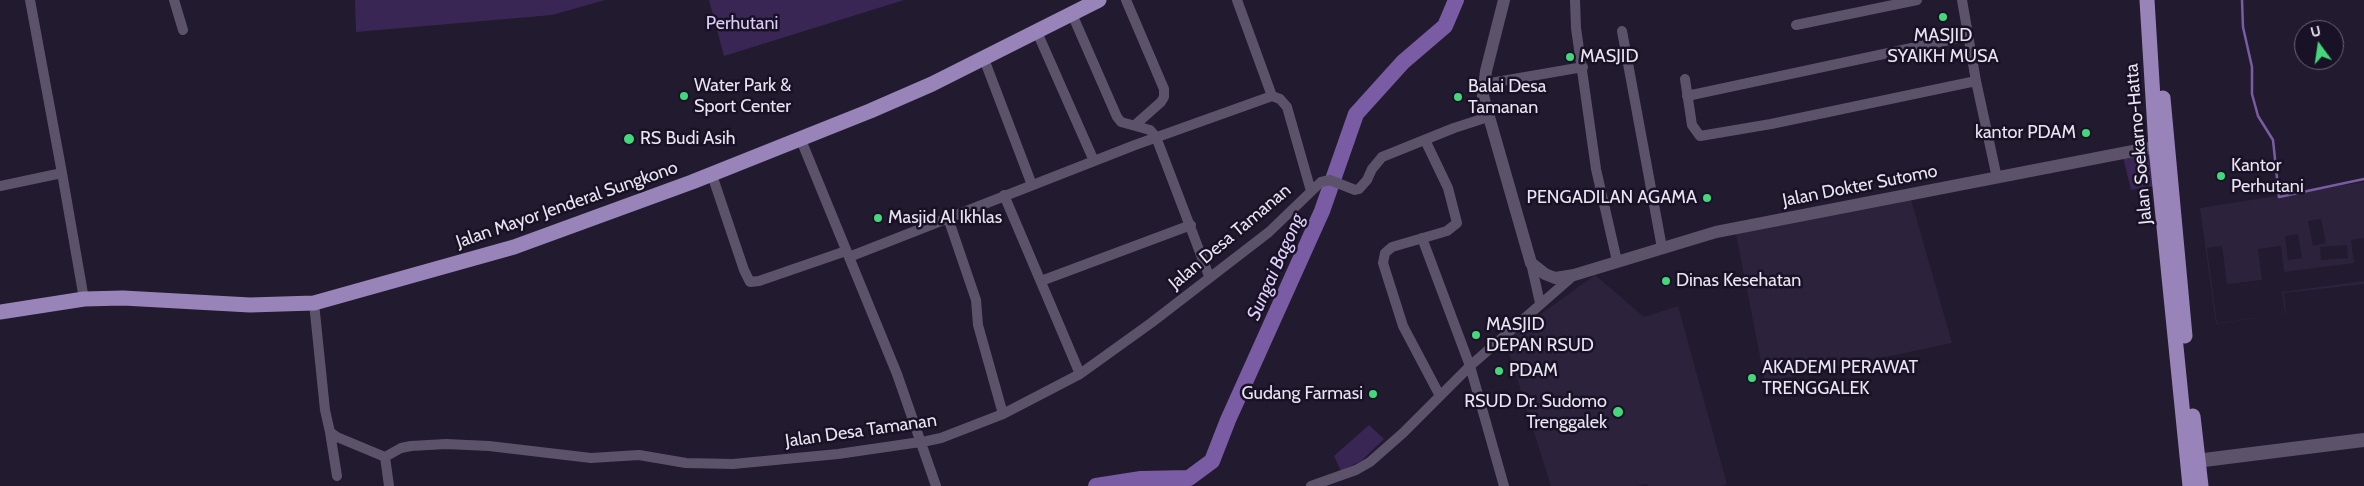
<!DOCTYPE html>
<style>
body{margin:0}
#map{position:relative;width:2364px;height:486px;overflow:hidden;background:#221a2f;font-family:Cabin,sans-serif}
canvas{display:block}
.north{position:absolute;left:2294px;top:20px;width:50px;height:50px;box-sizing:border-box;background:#191125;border:1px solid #6c6577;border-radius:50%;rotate:346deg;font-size:14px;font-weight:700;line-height:20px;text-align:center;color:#e9e4f2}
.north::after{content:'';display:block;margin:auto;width:18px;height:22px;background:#44d77b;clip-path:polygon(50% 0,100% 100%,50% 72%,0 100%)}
</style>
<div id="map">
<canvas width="2364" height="486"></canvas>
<div class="north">U</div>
</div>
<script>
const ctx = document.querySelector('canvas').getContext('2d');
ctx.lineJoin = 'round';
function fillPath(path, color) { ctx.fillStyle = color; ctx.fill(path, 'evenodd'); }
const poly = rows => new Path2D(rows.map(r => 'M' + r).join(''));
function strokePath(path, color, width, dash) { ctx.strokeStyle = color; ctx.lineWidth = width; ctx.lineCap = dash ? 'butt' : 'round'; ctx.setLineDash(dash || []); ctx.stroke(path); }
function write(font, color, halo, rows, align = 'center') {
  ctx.font = font + ' Cabin,sans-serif'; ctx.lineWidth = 5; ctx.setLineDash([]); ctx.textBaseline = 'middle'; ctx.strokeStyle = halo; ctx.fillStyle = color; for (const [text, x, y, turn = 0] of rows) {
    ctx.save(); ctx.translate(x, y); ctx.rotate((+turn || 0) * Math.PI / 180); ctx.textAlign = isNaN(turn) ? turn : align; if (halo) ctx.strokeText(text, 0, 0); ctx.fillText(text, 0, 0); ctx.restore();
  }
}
const built = poly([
 [2364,182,2364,238,2351,240,2354,263,2284,272,2281,246,2258,249,2262,280,2227,284,2222,246,2207,248,2217,323,2285,314,2282,292,2364,281,2364,284,2284,293,2286,314,2216,324,2200,208],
 [2321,219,2326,243,2313,246,2308,221],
 [2298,234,2302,258,2288,260,2285,236],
 [2347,245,2348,258,2321,260,2320,247],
 [1910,196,1952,343,1765,382,1735,229],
 [1595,275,1644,317,1678,306,1727,484,1722,486,1648,486,1647,484,1636,486,1551,486,1505,340]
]);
const green = poly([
 [355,0,605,0,552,15,356,32],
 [709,0,904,0,724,56],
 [2155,153,2159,185,2131,190,2123,157],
 [1369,425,1384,439,1361,461,1341,471,1334,456]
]);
const stream = poly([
 [2242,0,2243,27,2252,67,2252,94,2258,116,2273,140,2279,197,2364,179]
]);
const river = poly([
 [1096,486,1141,479,1189,478,1212,461,1228,420,1322,211,1356,114,1403,62,1445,26,1456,0]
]);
const minor = poly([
 [30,0,62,173],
 [174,0,183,30],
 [1126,0,1164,89,1164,97,1161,102,1135,125],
 [1237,0,1272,96,1280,99,1287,107,1311,191],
 [1575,0,1576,28,1596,169,1617,261],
 [1962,0,1976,81,1997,178],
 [1072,14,1117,117,1121,122,1150,130,1156,137,1209,276],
 [1796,25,1917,0],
 [1622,31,1662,248],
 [1037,32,1094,161],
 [984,59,1032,185],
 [1685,79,1692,125,1700,136,1771,124,1976,81],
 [1485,84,1583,67],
 [1687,96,1968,36],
 [801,140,897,374,936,486],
 [1425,140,1448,188,1457,223,1447,231,1392,247,1385,253,1383,263,1403,326,1440,396],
 [712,175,744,270,750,282,759,281,846,251],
 [0,186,62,173,84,299],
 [1004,195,1080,374],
 [948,218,976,300,978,325,1003,414],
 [1422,238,1470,366,1504,486],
 [849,257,1135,145,1272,96],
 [1531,263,1540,303],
 [1041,281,1191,225],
 [314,303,325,410,330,432,337,437,385,457,401,448,411,446,446,444,489,446,591,458,639,455,686,463,733,464,838,454,927,441,941,438,1003,414,1080,374,1151,323,1269,232,1321,182,1330,180,1355,190,1359,189,1367,180,1372,169,1382,157,1454,128,1488,117],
 [330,432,337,476],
 [385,457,389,486],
 [1311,486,1356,470,1370,462,1403,433,1470,366,1574,275]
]);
const tertiary = poly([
 [1504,0,1486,71,1483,96,1531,263,1545,274,1555,278,1574,275,1716,232,2164,145]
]);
const secondary = poly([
 [2188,462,2364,440]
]);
const trunk = poly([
 [2147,0,2156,147,2190,486],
 [2163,98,2185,336],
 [0,312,84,299,123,298,250,305,314,303,514,247,692,182,870,111,932,84,1099,0],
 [2193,416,2201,486]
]);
const markers = [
 [1943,17,5,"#44d77b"],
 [1570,57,5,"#44d77b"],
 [684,96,5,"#44d77b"],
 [1458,97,5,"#44d77b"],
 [2086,133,5,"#44d77b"],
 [629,139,6,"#44d77b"],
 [2221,176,5,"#44d77b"],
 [1707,198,5,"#44d77b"],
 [878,218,5,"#44d77b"],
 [1666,281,5,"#44d77b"],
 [1476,335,5,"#44d77b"],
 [1499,371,5,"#44d77b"],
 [1752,378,5,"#44d77b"],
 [1373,394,5,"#44d77b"],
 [1618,412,6,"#44d77b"]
];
const parkNames = [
 ["Perhutani",742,24]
];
const poiNames = [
 ["MASJID",1943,36,"center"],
 ["SYAIKH MUSA",1943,57,"center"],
 ["MASJID",1580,57],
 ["Water Park &",694,86],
 ["Sport Center",694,107],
 ["Balai Desa",1468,87],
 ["Tamanan",1468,108],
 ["kantor PDAM",2076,133,"right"],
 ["RS Budi Asih",640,139],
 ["Kantor",2231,166],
 ["Perhutani",2231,187],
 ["PENGADILAN AGAMA",1697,198,"right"],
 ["Masjid Al Ikhlas",888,218],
 ["Dinas Kesehatan",1676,281],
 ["MASJID",1486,325],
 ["DEPAN RSUD",1486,346],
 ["AKADEMI PERAWAT",1762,368],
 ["TRENGGALEK",1762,389],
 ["PDAM",1509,371],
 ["Gudang Farmasi",1363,394,"right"],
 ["RSUD Dr. Sudomo",1607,402,"right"],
 ["Trenggalek",1607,423,"right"]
];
const streetNames = [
 ["Jalan Soekarno-Hatta",2139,144,-95],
 ["Jalan Dokter Sutomo",1860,186,-11],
 ["Jalan Mayor Jenderal Sungkono",567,205,-19],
 ["Jalan Desa Tamanan",1230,237,-40],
 ["Jalan Desa Tamanan",861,431,-8]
];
const waterNames = [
 ["Sungai Bagong",1276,267,-66]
];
fillPath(built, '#2c223c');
fillPath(green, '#3a2655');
strokePath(stream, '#795ca3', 2.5);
strokePath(river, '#795ca3', 16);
strokePath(minor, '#5c536b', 10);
strokePath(tertiary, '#5c536b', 12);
strokePath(secondary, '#5c536b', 14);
strokePath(trunk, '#9984ba', 15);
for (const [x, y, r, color] of markers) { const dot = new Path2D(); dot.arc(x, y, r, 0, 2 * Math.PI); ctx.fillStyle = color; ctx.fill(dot); strokePath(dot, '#191125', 2); }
write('18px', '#dccdf5', '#191125', parkNames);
write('18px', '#e9e4f2', '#191125', poiNames, 'left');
write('18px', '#e9e4f2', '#191125', streetNames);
write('italic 19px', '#dfd1f9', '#191125', waterNames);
</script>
